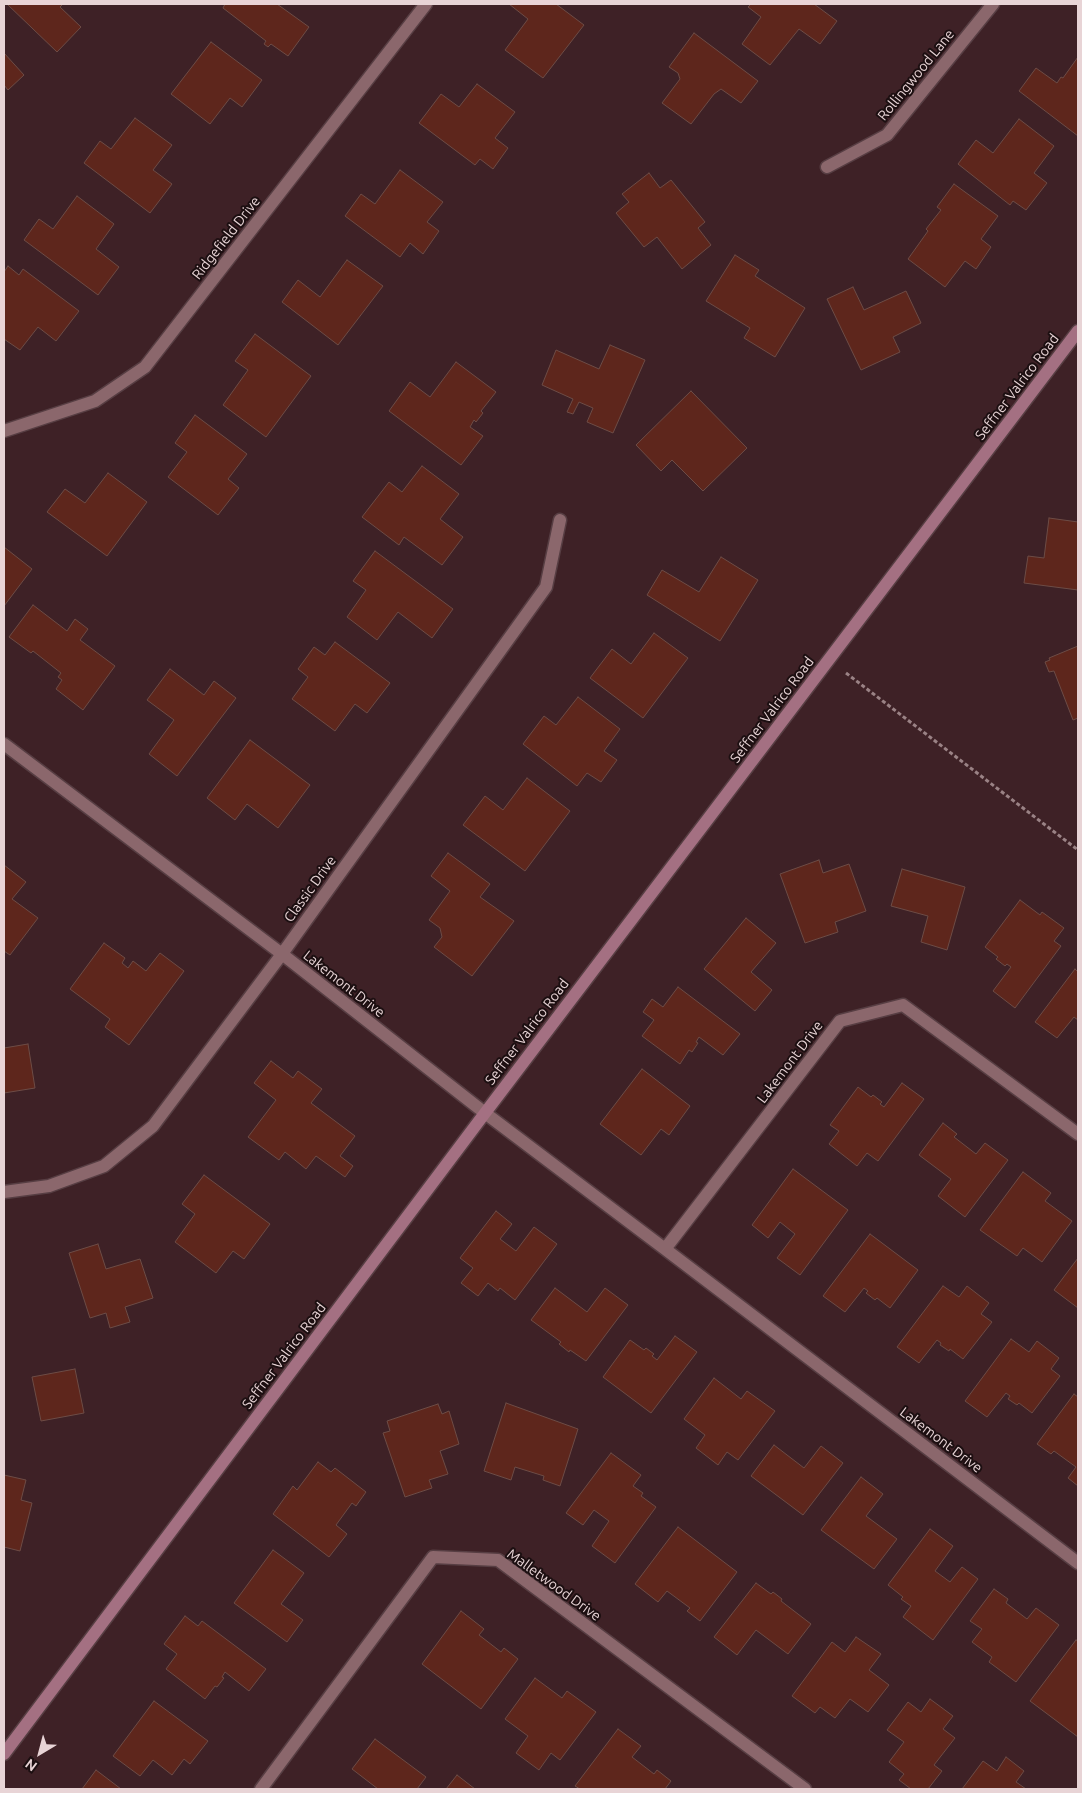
<!DOCTYPE html>
<style>
body{margin:0}
#map{position:relative;width:1082px;height:1793px;overflow:hidden;background:#3e2126;font-family:Ubuntu,sans-serif}
canvas{display:block}
.frame{position:absolute;inset:0;border:5px solid #e8d4d6;pointer-events:none}
.north{position:absolute;left:15px;top:1728px;width:50px;height:50px;-webkit-text-stroke:4px #1c0f11;paint-order:stroke;rotate:217deg;font-size:14px;font-weight:700;line-height:20px;text-align:center;color:#e8d4d6}
.north::after{content:'';display:block;margin:auto;width:18px;height:22px;background:#e8d4d6;clip-path:polygon(50% 0,100% 100%,50% 72%,0 100%)}
</style>
<div id="map">
<canvas width="1082" height="1793"></canvas>
<div class="frame"></div>
<div class="north">N</div>
</div>
<script>
const ctx = document.querySelector('canvas').getContext('2d');
ctx.lineJoin = 'round';
function fillPath(path, color) { ctx.fillStyle = color; ctx.fill(path, 'evenodd'); }
const poly = rows => new Path2D(rows.map(r => 'M' + r).join(''));
function strokePath(path, color, width, dash) { ctx.strokeStyle = color; ctx.lineWidth = width; ctx.lineCap = dash ? 'butt' : 'round'; ctx.setLineDash(dash || []); ctx.stroke(path); }
function write(font, color, halo, rows, align = 'center') {
  ctx.font = font + ' Ubuntu,sans-serif'; ctx.lineWidth = 4; ctx.setLineDash([]); ctx.textBaseline = 'middle'; ctx.strokeStyle = halo; ctx.fillStyle = color; for (const [text, x, y, turn = 0] of rows) {
    ctx.save(); ctx.translate(x, y); ctx.rotate((+turn || 0) * Math.PI / 180); ctx.textAlign = isNaN(turn) ? turn : align; if (halo) ctx.strokeText(text, 0, 0); ctx.fillText(text, 0, 0); ctx.restore();
  }
}
const building = poly([
 [7,4,63,4,60,7,81,27,57,52,7,4],
 [225,4,277,4,309,27,288,56,271,44,268,47,264,44,266,41,223,8,225,4],
 [509,4,556,4,584,25,543,78,505,50,528,19,509,4],
 [751,4,814,4,837,21,820,44,799,29,770,65,742,44,761,17,748,7,751,4],
 [694,33,758,81,741,103,721,89,714,94,691,124,662,103,680,79,678,73,669,67,694,33],
 [211,42,262,80,242,107,230,98,210,124,171,94,211,42],
 [4,53,24,75,8,90,4,85,4,53],
 [1078,57,1078,136,1019,91,1036,68,1057,83,1061,77,1063,78,1078,57],
 [477,84,515,112,495,138,508,148,493,169,480,159,475,165,419,123,441,94,459,107,477,84],
 [135,118,172,145,153,170,172,184,150,213,84,163,100,141,111,149,135,118],
 [1019,119,1054,146,1034,173,1047,183,1026,210,1013,201,1010,205,958,164,976,140,993,153,1019,119],
 [400,170,443,202,427,222,439,231,423,254,410,243,400,257,345,216,361,194,375,204,400,170],
 [649,173,660,188,671,180,705,222,698,228,711,245,682,269,657,237,644,247,616,213,629,202,622,194,649,173],
 [954,184,998,216,981,239,991,247,976,269,965,261,945,287,908,259,928,231,926,229,941,210,937,207,954,184],
 [77,196,114,224,96,249,119,267,98,295,24,240,39,219,53,229,77,196],
 [735,255,759,270,755,276,805,308,775,357,744,338,750,328,706,301,735,255],
 [347,260,383,286,338,345,282,302,298,280,320,297,347,260],
 [8,266,19,275,23,269,79,311,56,341,38,327,20,350,4,339,4,272,8,266],
 [853,287,864,310,906,291,921,323,893,337,900,352,861,370,827,299,853,287],
 [255,334,311,376,266,437,223,405,248,370,235,361,255,334],
 [610,345,645,360,613,433,587,422,593,408,579,402,573,414,567,412,573,399,542,385,556,350,599,369,610,345],
 [456,362,496,392,481,411,483,413,476,422,474,420,470,427,483,436,461,465,389,411,410,382,430,397,456,362],
 [691,391,747,448,703,491,672,460,661,471,636,445,691,391],
 [195,415,247,454,228,479,239,488,218,515,168,477,187,452,175,443,195,415],
 [422,466,459,494,440,519,463,537,442,565,404,537,399,545,362,517,389,482,402,492,422,466],
 [108,473,147,502,107,556,47,512,65,489,85,503,108,473],
 [1049,518,1078,522,1078,590,1024,583,1028,556,1044,558,1049,518],
 [4,547,32,569,4,606,4,547],
 [375,551,453,609,432,638,398,612,377,640,347,617,366,590,353,581,375,551],
 [721,557,758,580,720,641,647,595,662,570,699,592,721,557],
 [33,605,67,631,75,619,88,629,80,640,115,666,83,710,56,689,62,680,58,677,61,673,33,651,31,653,9,637,33,605],
 [654,633,688,658,643,718,590,678,612,649,631,664,654,633],
 [335,642,390,683,367,713,355,704,335,731,292,699,308,677,298,669,314,647,325,655,335,642],
 [1078,646,1078,718,1073,720,1054,671,1049,672,1045,662,1050,660,1049,658,1078,646],
 [170,669,204,695,214,681,236,698,177,776,149,754,174,720,147,700,170,669],
 [578,697,620,729,604,751,617,760,601,782,587,773,577,786,523,744,544,716,556,725,578,697],
 [250,740,310,785,278,828,247,804,235,820,207,798,250,740],
 [527,778,570,811,525,871,463,825,485,796,503,810,527,778],
 [448,853,490,884,480,897,514,921,472,976,434,947,442,937,440,928,429,920,450,891,431,876,448,853],
 [819,860,823,873,849,864,866,911,835,922,838,932,805,943,780,874,819,860],
 [4,865,26,882,12,899,38,918,10,955,4,951,4,865],
 [902,869,965,887,947,950,921,942,928,916,891,906,902,869],
 [1020,900,1040,915,1042,912,1064,928,1054,941,1061,946,1015,1008,993,991,1011,967,1007,964,1005,966,996,959,998,957,985,947,1020,900],
 [746,918,776,943,751,972,772,990,755,1011,704,969,746,918],
 [104,943,125,958,122,963,128,968,133,961,146,971,160,953,184,971,129,1045,105,1027,110,1019,70,989,104,943],
 [1075,969,1078,972,1078,1020,1074,1017,1057,1038,1035,1022,1075,969],
 [678,987,740,1034,723,1055,699,1037,696,1042,698,1043,692,1052,689,1050,680,1064,642,1036,654,1020,643,1012,652,999,663,1007,678,987],
 [28,1044,35,1088,4,1093,4,1048,28,1044],
 [271,1061,293,1078,298,1071,322,1089,311,1103,355,1136,340,1156,353,1166,345,1177,316,1156,306,1169,285,1152,279,1160,248,1137,276,1100,254,1083,271,1061],
 [642,1069,690,1106,669,1135,661,1129,641,1155,600,1124,642,1069],
 [902,1083,924,1099,878,1161,867,1153,857,1166,829,1144,839,1131,830,1125,858,1087,871,1097,873,1095,882,1102,880,1104,884,1107,902,1083],
 [943,1123,957,1134,954,1137,976,1154,985,1143,1008,1160,965,1217,938,1196,951,1179,919,1155,943,1123],
 [793,1169,848,1210,800,1275,777,1258,795,1234,780,1222,768,1238,752,1225,793,1169],
 [1023,1172,1051,1193,1045,1201,1072,1221,1042,1262,1023,1248,1017,1256,980,1230,1023,1172],
 [204,1175,270,1224,244,1259,233,1251,216,1273,175,1242,195,1214,182,1204,204,1175],
 [496,1211,512,1224,500,1239,516,1251,534,1227,557,1244,515,1300,500,1288,498,1291,488,1283,478,1296,461,1283,473,1268,460,1258,496,1211],
 [870,1234,918,1270,890,1308,877,1298,875,1300,866,1293,868,1291,864,1288,845,1312,823,1296,870,1234],
 [98,1244,106,1269,140,1259,153,1298,125,1307,130,1322,110,1328,106,1313,90,1318,69,1253,98,1244],
 [1078,1258,1078,1308,1054,1290,1078,1258],
 [943,1286,959,1297,967,1286,989,1303,981,1314,992,1322,963,1359,950,1349,949,1351,940,1345,941,1343,937,1340,919,1363,897,1347,943,1286],
 [555,1288,587,1312,605,1288,628,1305,586,1361,570,1350,569,1352,559,1344,561,1342,531,1320,555,1288],
 [675,1336,697,1352,651,1413,603,1377,630,1340,644,1350,646,1348,654,1354,652,1356,657,1360,675,1336],
 [1011,1339,1029,1352,1037,1341,1059,1358,1051,1369,1060,1376,1032,1413,1019,1403,1017,1405,1008,1399,1010,1396,1006,1393,987,1417,965,1401,1011,1339],
 [75,1369,84,1413,41,1421,32,1377,75,1369],
 [714,1378,741,1399,747,1391,775,1411,738,1460,727,1452,718,1465,696,1448,705,1435,684,1419,714,1378],
 [1074,1394,1078,1397,1078,1486,1068,1478,1076,1467,1054,1451,1051,1454,1037,1444,1074,1394],
 [506,1403,578,1429,560,1486,543,1480,544,1476,515,1467,511,1480,484,1471,506,1403],
 [438,1404,442,1414,449,1411,459,1444,440,1451,448,1474,429,1480,432,1488,405,1497,383,1433,390,1431,387,1421,438,1404],
 [774,1445,804,1468,821,1446,843,1463,803,1515,751,1476,774,1445],
 [611,1453,641,1475,633,1486,643,1493,641,1496,656,1507,615,1563,592,1546,609,1521,594,1510,583,1525,566,1513,611,1453],
 [318,1462,331,1472,335,1468,366,1492,356,1506,352,1503,336,1525,347,1534,329,1557,273,1514,293,1486,297,1490,318,1462],
 [4,1475,26,1480,21,1500,32,1503,20,1551,4,1547,4,1475],
 [861,1477,883,1494,866,1516,897,1539,874,1569,821,1530,861,1477],
 [678,1527,737,1572,700,1621,687,1611,690,1608,667,1591,658,1602,635,1584,678,1527],
 [930,1529,953,1546,935,1571,950,1582,962,1567,978,1579,933,1640,903,1617,911,1606,901,1599,903,1597,888,1585,930,1529],
 [273,1550,304,1573,281,1604,303,1620,287,1642,234,1603,273,1550],
 [756,1583,771,1594,773,1592,782,1599,781,1601,811,1624,788,1654,756,1630,737,1655,714,1637,756,1583],
 [994,1589,1008,1599,1006,1603,1027,1619,1036,1608,1059,1625,1016,1682,989,1662,992,1657,972,1642,982,1629,970,1621,994,1589],
 [461,1611,484,1629,479,1635,501,1652,504,1648,518,1659,481,1709,422,1664,461,1611],
 [185,1616,198,1626,202,1621,266,1669,249,1691,225,1672,222,1677,224,1678,217,1687,215,1686,205,1699,166,1669,177,1654,164,1644,185,1616],
 [856,1637,881,1654,869,1670,889,1685,868,1712,850,1699,835,1718,820,1707,815,1713,792,1696,832,1642,845,1652,856,1637],
 [1076,1640,1078,1641,1078,1737,1030,1701,1076,1640],
 [535,1678,562,1698,567,1691,596,1712,560,1760,551,1753,539,1770,516,1753,528,1736,505,1719,535,1678],
 [930,1699,953,1716,943,1729,955,1738,934,1765,942,1771,928,1789,911,1789,899,1780,904,1774,889,1762,904,1742,887,1730,908,1702,921,1712,930,1699],
 [154,1701,208,1741,190,1764,184,1759,172,1775,153,1760,140,1776,113,1756,154,1701],
 [618,1729,641,1746,632,1757,654,1774,657,1770,671,1781,665,1789,580,1789,575,1786,618,1729],
 [375,1739,426,1777,417,1789,378,1789,352,1769,375,1739],
 [1006,1757,1024,1771,1016,1782,1026,1789,962,1789,983,1761,997,1771,1006,1757],
 [96,1770,121,1789,82,1789,96,1770],
 [457,1775,475,1789,446,1789,457,1775]
]);
const path = poly([
 [846,673,1078,850]
]);
const street = poly([
 [827,167,887,135,993,4],
 [4,431,95,401,145,367,426,4],
 [4,744,282,954,485,1113,665,1249],
 [1078,1134,903,1005,840,1021,665,1249,1078,1563],
 [4,1192,49,1186,104,1166,153,1126,282,954,546,587,560,520],
 [261,1789,433,1557,498,1560,805,1789]
]);
const secondary = poly([
 [4,1754,485,1113,1078,331]
]);
const streetNames = [
 ["Rollingwood Lane",916,75,-51],
 ["Ridgefield Drive",226,238,-52],
 ["Seffner Valrico Road",1017,387,-53],
 ["Seffner Valrico Road",772,710,-53],
 ["Classic Drive",310,889,-54],
 ["Lakemont Drive",344,984,38],
 ["Seffner Valrico Road",527,1032,-53],
 ["Lakemont Drive",790,1062,-53],
 ["Seffner Valrico Road",284,1356,-53],
 ["Lakemont Drive",941,1440,37],
 ["Malletwood Drive",554,1585,36]
];
fillPath(building, '#5e261c');
strokePath(building, '#6d4c46', 1);
strokePath(street, '#573e43', 15);
strokePath(secondary, '#573e43', 15);
strokePath(path, '#9a8285', 3, [4, 2.5]);
strokePath(street, '#8b676c', 12);
strokePath(secondary, '#a47082', 12);
write('14px', '#e8d4d6', '#1c0f11', streetNames);
</script>
